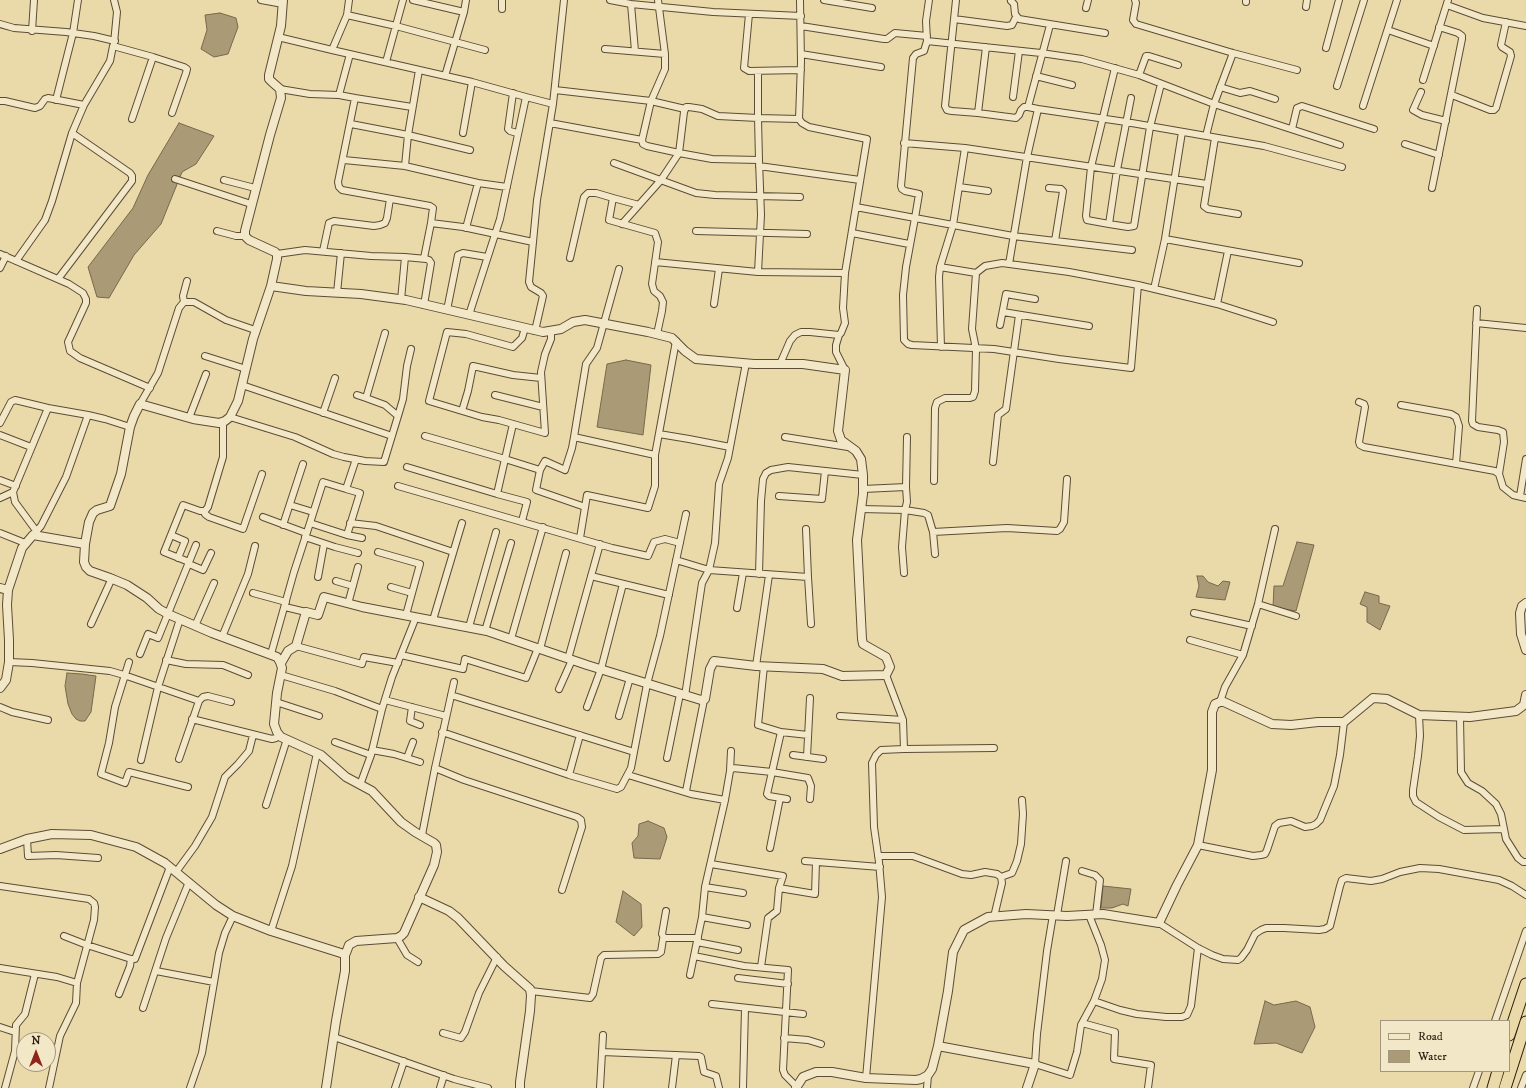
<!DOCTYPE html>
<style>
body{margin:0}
#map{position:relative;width:1526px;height:1088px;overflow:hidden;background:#ebdaa9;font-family:"IM FELL DW Pica",serif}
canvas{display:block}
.legend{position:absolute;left:1380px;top:1020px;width:130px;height:52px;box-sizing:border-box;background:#f2e7c7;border:1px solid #a3967e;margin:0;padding:5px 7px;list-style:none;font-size:12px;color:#2c1d10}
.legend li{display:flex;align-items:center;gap:8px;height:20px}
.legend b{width:20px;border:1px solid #a3967e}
.north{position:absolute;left:16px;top:1032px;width:40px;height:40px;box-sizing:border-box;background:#f2e7c7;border:1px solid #a3967e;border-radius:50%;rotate:0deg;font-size:11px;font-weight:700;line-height:16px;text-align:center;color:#2c1d10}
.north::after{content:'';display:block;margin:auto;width:14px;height:18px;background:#8f2418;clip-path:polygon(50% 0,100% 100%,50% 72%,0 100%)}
</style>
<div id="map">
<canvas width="1526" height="1088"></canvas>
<ul class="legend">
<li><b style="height:5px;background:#f2e7c7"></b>Road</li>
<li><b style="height:11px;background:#aa9a75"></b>Water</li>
</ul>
<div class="north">N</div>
</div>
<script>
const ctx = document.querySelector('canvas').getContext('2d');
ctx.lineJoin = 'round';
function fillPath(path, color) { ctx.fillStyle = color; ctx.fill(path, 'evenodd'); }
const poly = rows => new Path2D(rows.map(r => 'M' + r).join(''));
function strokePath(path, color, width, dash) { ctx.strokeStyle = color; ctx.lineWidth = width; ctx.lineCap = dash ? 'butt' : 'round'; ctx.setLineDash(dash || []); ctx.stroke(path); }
const water = poly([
 [220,13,236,18,238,27,228,54,214,57,201,49,207,30,205,15,220,13],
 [179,123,214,136,196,164,182,172,161,224,134,255,109,298,97,297,88,267,133,208,148,175,179,123],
 [626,360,651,365,643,435,597,427,607,364,626,360],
 [1297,542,1314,545,1296,611,1273,607,1274,586,1283,586,1297,542],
 [1197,576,1203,576,1208,582,1218,586,1223,581,1230,582,1225,600,1196,597,1199,586,1197,576],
 [1365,592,1379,596,1379,603,1390,606,1380,630,1367,622,1367,607,1360,604,1365,592],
 [67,673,82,674,96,676,91,712,85,721,80,721,76,719,72,714,68,704,65,686,67,673],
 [648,821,664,828,667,837,660,859,634,858,632,843,638,836,639,824,648,821],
 [1103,886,1131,889,1128,906,1123,904,1112,908,1101,908,1103,886],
 [623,891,641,904,642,927,634,936,616,922,623,891],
 [1265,1001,1274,1005,1296,1001,1310,1007,1315,1027,1302,1053,1276,1043,1254,1044,1265,1001]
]);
const minor = poly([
 [261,0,283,4],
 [413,0,464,12,466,0],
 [610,0,631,4,713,12,801,16],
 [658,0,665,54,665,69,651,101,642,140,643,144,647,146,679,153,684,112,686,107,689,107,702,109,718,116,758,118,758,71],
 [800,0,801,62,799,119,802,123,809,127,867,139,845,273,843,308,845,323,841,333,839,335,836,345,836,352,845,370],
 [824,0,872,8],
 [929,0,926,21,927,41,1041,53,1082,59,1139,75,1214,104,1340,145],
 [956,0,945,106,947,110,952,111,978,113],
 [1135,0,1136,3,1133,20,1136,24,1233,53,1297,70],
 [1011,1,1014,4,1015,14,1019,19,1105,33],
 [1246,2,1246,0],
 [631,4,635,51],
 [1447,5,1483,18,1526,26],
 [1306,7,1307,0],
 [1086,8,1088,0],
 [502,9,502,0],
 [749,14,744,68,749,71,801,70],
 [347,15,396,26,485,50],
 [954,19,1007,26,1012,25,1016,17],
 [0,24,14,28,66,32,94,36,115,41],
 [801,26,884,39,887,39,895,33,927,36],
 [1388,30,1434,46],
 [32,31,34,0],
 [278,37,332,50,472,82,526,97,500,219,469,315],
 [927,41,924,51,916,54,913,58,901,186,902,189,905,191,919,194,915,218,1013,236,1132,250],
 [114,43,117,12,114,0],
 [986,47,978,113,1016,118,1019,115,1021,110,1024,107,1028,107],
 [1326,48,1339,0],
 [605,49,665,54],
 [332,50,347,15,349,0],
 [801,54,881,67],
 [153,57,184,67,187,69,186,73,172,113],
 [386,62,403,0],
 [1115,68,1091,167,1086,216,1087,220,1109,224,1117,170,1131,98],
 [1139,75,1146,56,1149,56,1178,65],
 [445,76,464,12],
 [1036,76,1072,85],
 [1423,80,1448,0],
 [1337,86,1364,0],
 [1220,87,1240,93,1250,91,1275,99],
 [280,89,310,94,339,95,355,98,338,182,339,187,342,190,430,206,433,208,431,223,463,227,533,242,529,282,531,287,541,293,543,296,535,331],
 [555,90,651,101,685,109],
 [1421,92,1413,110,1422,115,1446,121],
 [513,93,508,129,510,131,517,133],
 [339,95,350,54],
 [1452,95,1490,110,1494,110,1496,108,1511,56,1510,52,1502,47,1501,45,1506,22],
 [526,97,553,104,564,0],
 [1013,97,1019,51],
 [355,98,412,107],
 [56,100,73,33,78,0],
 [0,101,5,101,35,108,40,106,45,99,48,98,84,105],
 [1363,106,1397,0],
 [1038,109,1028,107,1050,25],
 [550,123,642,140],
 [351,124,408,135,470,150],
 [1292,129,1297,108,1302,106,1374,129],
 [1182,132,1165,239,1299,263],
 [72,133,84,105,110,61,113,46,153,57,132,119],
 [463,133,472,82],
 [1206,136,1214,104,1233,53],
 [1215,138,1204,206,1208,209,1238,214],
 [904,143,965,148],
 [1405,144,1439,155],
 [344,160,405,166,478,183,466,228],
 [759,160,761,215,758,272,845,273],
 [614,163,696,193,715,195,800,197],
 [405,166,408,135,419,70],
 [759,166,860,180],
 [175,179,251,204],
 [224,180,255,188],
 [478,183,507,187],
 [959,187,988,191],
 [1049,188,1061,189,1063,191,1055,241],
 [1432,188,1462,39,1462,36,1458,33,1439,27],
 [613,198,639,205],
 [856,207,915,218,906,267,903,295,904,340,908,344,912,345,994,349,1059,359,1131,368,1138,285,1217,304,1228,251],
 [622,224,661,180,679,153,712,159,759,160,758,118,799,119],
 [1109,224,1128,227,1134,226,1150,127,1161,84],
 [217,231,236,236,245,236],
 [696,231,807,234],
 [852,233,909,244],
 [533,242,537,200,553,104],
 [323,251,329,223,334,221,374,226,380,225,385,223,387,218,390,199],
 [0,254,69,284,83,293,86,299,86,303,68,342,70,351,80,358,150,388],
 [277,254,305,250,371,256,405,257,401,300],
 [405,257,426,259,429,260,431,263,424,305],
 [424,258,431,223],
 [570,258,584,197,588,193,596,193,613,198,609,220,655,233,658,242,652,284,654,291,660,296,663,302,662,311,657,334],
 [16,261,45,220,52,201,72,133,130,173,132,176,132,181,58,279],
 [655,262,758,272],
 [1009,264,1027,157,1038,109,1126,122,1264,146,1342,167],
 [940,267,953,225,965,148,1207,184],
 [0,268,6,256],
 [619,269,597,348,586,364,574,437,655,455],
 [976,273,985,266,1002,263,1069,272,1138,285],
 [1154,289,1165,239],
 [337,293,341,253],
 [184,302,183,296,187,281],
 [714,304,719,269],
 [1217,304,1273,322],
 [1477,309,1472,421,1473,424,1478,427,1498,430,1503,432,1504,442,1499,474],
 [447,310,458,255,463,253,487,257],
 [1003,312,1089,326],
 [1476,323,1526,328],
 [1000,325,1006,294,1035,299],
 [525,328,522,338,513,347,466,334,447,332,429,401,482,417,499,420,545,433,541,372,545,354,551,339,551,330],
 [205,356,246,369],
 [746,363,728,458,719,484,715,543,709,570,808,577,811,624],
 [780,364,790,341,795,335,801,332,810,332,839,335],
 [242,385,392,436],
 [357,395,366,398],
 [495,395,543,407],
 [1359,402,1364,404,1365,407,1359,442,1360,445,1364,447,1495,471,1499,474,1503,487,1513,495,1526,498],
 [140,404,158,373,179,308,184,302,194,302,226,320,255,330],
 [1401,405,1451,414,1456,417,1459,426,1456,464],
 [462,411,468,391,473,366,513,375,541,378],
 [323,413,335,378],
 [398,416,403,399,407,366,411,349],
 [230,417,295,437,333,454,344,457,365,461,384,462,398,416,385,405,366,398,385,333],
 [189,418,206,374],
 [0,423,11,402,15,400,48,408,88,415],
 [659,434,689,439,730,447],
 [0,435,31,447],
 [425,436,505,459,513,424],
 [785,437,848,447],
 [993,462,998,415,1006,409,1019,315],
 [407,467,497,494],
 [540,470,545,461,565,470,572,448,574,437],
 [0,480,16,486],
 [934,481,935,408,937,402,945,398,970,398,973,397,975,391,976,349,972,329,976,273,940,267,939,277,941,347],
 [398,486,612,548,648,556,654,542,665,539,680,543],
 [906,487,907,437],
 [863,489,906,487,907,502,905,510,924,513,928,515,933,532,935,554],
 [779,496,822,499,825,471],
 [1520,496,1526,459],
 [0,498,13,492],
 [290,505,313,512],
 [861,509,905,510,902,547,904,573],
 [204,511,205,514,209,517,243,529,262,474],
 [263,517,306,533],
 [522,521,527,502,497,494,505,459,540,470,536,490,585,507],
 [310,523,323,482,346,489],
 [350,523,376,526,453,552],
 [283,525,303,464],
 [806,529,808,577],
 [37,532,15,502,13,492,48,408],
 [933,532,1007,528,1057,531,1060,529,1064,522,1067,479],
 [0,533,25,543],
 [33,535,41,526,66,477,88,415,105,419,130,427],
 [171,535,185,541,178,558],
 [347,535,362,538],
 [305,537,335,547,358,553],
 [580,538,587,495,648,508,655,486,655,455,676,341],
 [378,552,420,564,406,615],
 [676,560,709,570,702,583,685,696],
 [189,562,164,552,183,505,200,511,205,511,208,507,223,457,223,422],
 [189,564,203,570,211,553],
 [759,574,761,501,763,479,766,473,771,470,788,467,863,475],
 [591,576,669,595],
 [318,577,324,544],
 [336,581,353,586],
 [391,587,412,593],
 [253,593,286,602],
 [348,604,358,567],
 [1258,604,1296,616],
 [285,607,306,612],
 [737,608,743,573],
 [1194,613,1252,626],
 [433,620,462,523],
 [91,624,112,578],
 [195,626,214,583],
 [469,627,496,532],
 [485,631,511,543],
 [222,637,248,574,255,546],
 [511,639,543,527],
 [1190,640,1243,655,1225,687,1220,702],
 [296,646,362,664,364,657,398,663],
 [540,649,566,553],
 [140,654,148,634,158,638,196,545],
 [271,654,294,572,310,523,347,535,360,493,346,489,356,459],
 [401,655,463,669,465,659,526,678,538,648],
 [1243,655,1258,604,1275,529],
 [568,659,600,544],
 [166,660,186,664,223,665,248,675],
 [9,662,32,663,110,671,124,675,199,701,179,759],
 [129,662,115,707,109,743,101,774,125,783,129,772,188,787],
 [756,666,769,575],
 [764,666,758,725,781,732,808,735],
 [281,675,335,691,382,709],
 [559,689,572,660],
 [385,700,446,716],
 [199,701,203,697,208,696,231,702],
 [276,702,319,716],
 [0,707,12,712,48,720],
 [412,707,410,721,420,725],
 [587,707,601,669,623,584],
 [1419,715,1420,736,1418,756,1413,790,1413,796,1416,802,1439,817,1464,830,1504,829],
 [619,716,630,678],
 [840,716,903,720],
 [1460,717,1461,772,1468,783,1482,791,1496,804,1501,814,1506,839,1518,858,1523,862,1526,862],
 [192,719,272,739,276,738,279,735],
 [442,732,569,775,617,789,621,787,631,768,634,752,451,695],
 [335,742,371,755],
 [904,749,994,748],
 [372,750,394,754,420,762],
 [634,752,647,684,660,636,686,514],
 [793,755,823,759],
 [807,757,810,698],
 [407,758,413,742],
 [667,758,680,694],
 [141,760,158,687,180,619],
 [435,768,464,780,577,817,581,820,582,827,562,890],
 [730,771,731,751],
 [569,775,580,735],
 [628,775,691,794,725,800],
 [360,785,371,755,382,709,392,677,416,617],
 [686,791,704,700],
 [787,799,769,796,767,794,772,772,808,778,811,786,810,799],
 [266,805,287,739],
 [422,835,435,768,454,682],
 [27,839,28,856,56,855,98,858],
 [1198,845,1253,856,1261,855,1265,854,1267,850,1275,826,1279,823,1291,821,1305,827,1312,826,1316,824,1320,820,1334,786,1340,755,1344,722],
 [770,848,780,798],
 [878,856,913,856,962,874,971,875,985,872,997,874,1001,877,1002,883,994,917],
 [805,861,880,867],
 [1066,861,1057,915,1053,915,1047,951,1037,1034,1035,1064,1070,1075,1077,1052,1081,1025,1094,1001,1102,979,1105,960,1101,945,1089,915],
 [711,864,783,876,779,888],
 [1082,871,1095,875,1100,880,1096,915],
 [176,872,195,846,212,817,225,777,238,764,249,751,253,735],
 [1001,877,1012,873,1017,861,1021,844,1023,814,1022,800],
 [0,886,89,899,94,903,95,907,94,920,77,983],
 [705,887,743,893],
 [702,917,747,925],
 [1159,923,1198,948,1212,955,1223,959,1238,960,1241,958,1247,950,1255,934,1261,930,1266,928,1284,928,1319,930,1325,929,1330,926,1340,886,1342,880,1346,878,1371,881,1382,879,1400,872,1420,868,1439,869,1499,880,1512,886,1526,895],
 [271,931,292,866,317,753],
 [64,936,87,945,131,959,135,959,170,867],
 [397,938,407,955,418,962],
 [664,938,662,934,666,911],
 [697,942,738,950],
 [694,956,744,966,788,970,783,1070,785,1075,797,1087],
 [761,967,768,918,777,911,779,888,815,894,816,862],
 [0,968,57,977,77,983,76,1003,60,1036,49,1088],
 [156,971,214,982],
 [690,975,702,917,705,887,725,800,730,771,733,768,772,772,781,732],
 [738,978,788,984],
 [531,991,590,998,593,994,601,958,604,955,658,954,661,952,663,939,665,938,698,938],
 [119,994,130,966,131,959],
 [1094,1001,1120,1010,1137,1014,1166,1017,1182,1017,1187,1015,1191,1006,1198,948],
 [712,1004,803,1014],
 [143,1008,166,938,189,882],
 [1495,1021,1526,931],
 [1082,1023,1115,1032,1114,1059,1151,1065,1148,1088],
 [0,1027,15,1032],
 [443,1033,461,1038,465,1032,479,993,497,957],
 [334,1037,454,1079,488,1088],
 [784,1038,808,1040,821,1044],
 [602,1052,699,1056,701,1057,704,1072,716,1076,719,1088],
 [866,1078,882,897,879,862,874,827,872,763,876,755,881,750,904,749,903,720,886,675],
 [5,1088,15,1051,16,1025,25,1014,35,974],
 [190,1088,202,1053,219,953,225,933,233,916],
 [395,1088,404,1061],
 [440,1088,444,1075],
 [600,1088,603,1035],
 [672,1088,676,1055],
 [743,1088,745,1008],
 [927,1088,928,1075],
 [1473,1088,1479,1071],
 [1521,1088,1526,1075]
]);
const tertiary = poly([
 [271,286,306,291,361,294,406,300,543,332,561,329,573,322,585,320,648,332,672,338,685,351,696,359,754,364,803,364,845,370,838,431,841,440,856,451,861,459,863,475,863,494,857,540,862,639,863,644,886,657,890,667,886,675,842,676,823,669,756,666,714,661,710,669,705,699,701,700,587,665,487,631,362,607,324,597,318,615,306,612,296,646,288,651,281,663],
 [0,588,8,590,7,605,9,640,9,662,6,680,0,688],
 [8,590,22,548,33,535,85,544],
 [1526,603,1522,606,1520,613,1521,634,1526,650],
 [0,849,27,839,52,834,91,835,136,847,165,863,216,905,233,916,271,931,344,954,346,953,349,945,356,941,397,938,401,936,404,933,434,865,437,852,436,845,434,843,415,832,401,822,372,791,346,777,321,755,281,737,277,732,274,724,277,693,282,668,280,662,277,657,212,633,168,614,159,609,147,598,127,585,110,578,90,571,86,567,84,562,85,544,89,522,93,513,97,510,110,506,121,474,130,427,134,416,140,404,193,419,219,423,225,421,230,417,238,401,253,339,271,286,277,259,277,254,275,252,249,240,245,236,245,231,270,135,281,98,280,89,272,82,269,79,269,75,281,26,283,0],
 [419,897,449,911,458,918,504,966,530,989,531,995,530,1011,520,1082,520,1088],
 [326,1088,336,1021,345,971,345,954],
 [796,1088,803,1077,816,1072,832,1072,866,1078,916,1080,921,1079,928,1075,932,1069,938,1046],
 [1027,1088,1035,1064,938,1046,948,991,953,952,964,930,988,917,1026,914,1067,916,1103,914,1159,923,1177,885,1198,845,1212,770,1212,712,1215,704,1220,702,1224,702,1272,724,1291,725,1318,722,1344,722,1373,698,1387,699,1419,715,1470,717,1516,711,1524,705,1526,695]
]);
const trunk = poly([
 [1509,1035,1526,984],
 [1493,1088,1498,1071],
 [1505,1088,1526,1022]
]);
fillPath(water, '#aa9a75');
strokePath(water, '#78684d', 1);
strokePath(minor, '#5c4c36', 8);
strokePath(tertiary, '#5c4c36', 10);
strokePath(trunk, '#2c1d10', 13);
strokePath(minor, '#f2e7c7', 6);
strokePath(tertiary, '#f2e7c7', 8);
strokePath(trunk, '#ebdaa9', 11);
</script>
